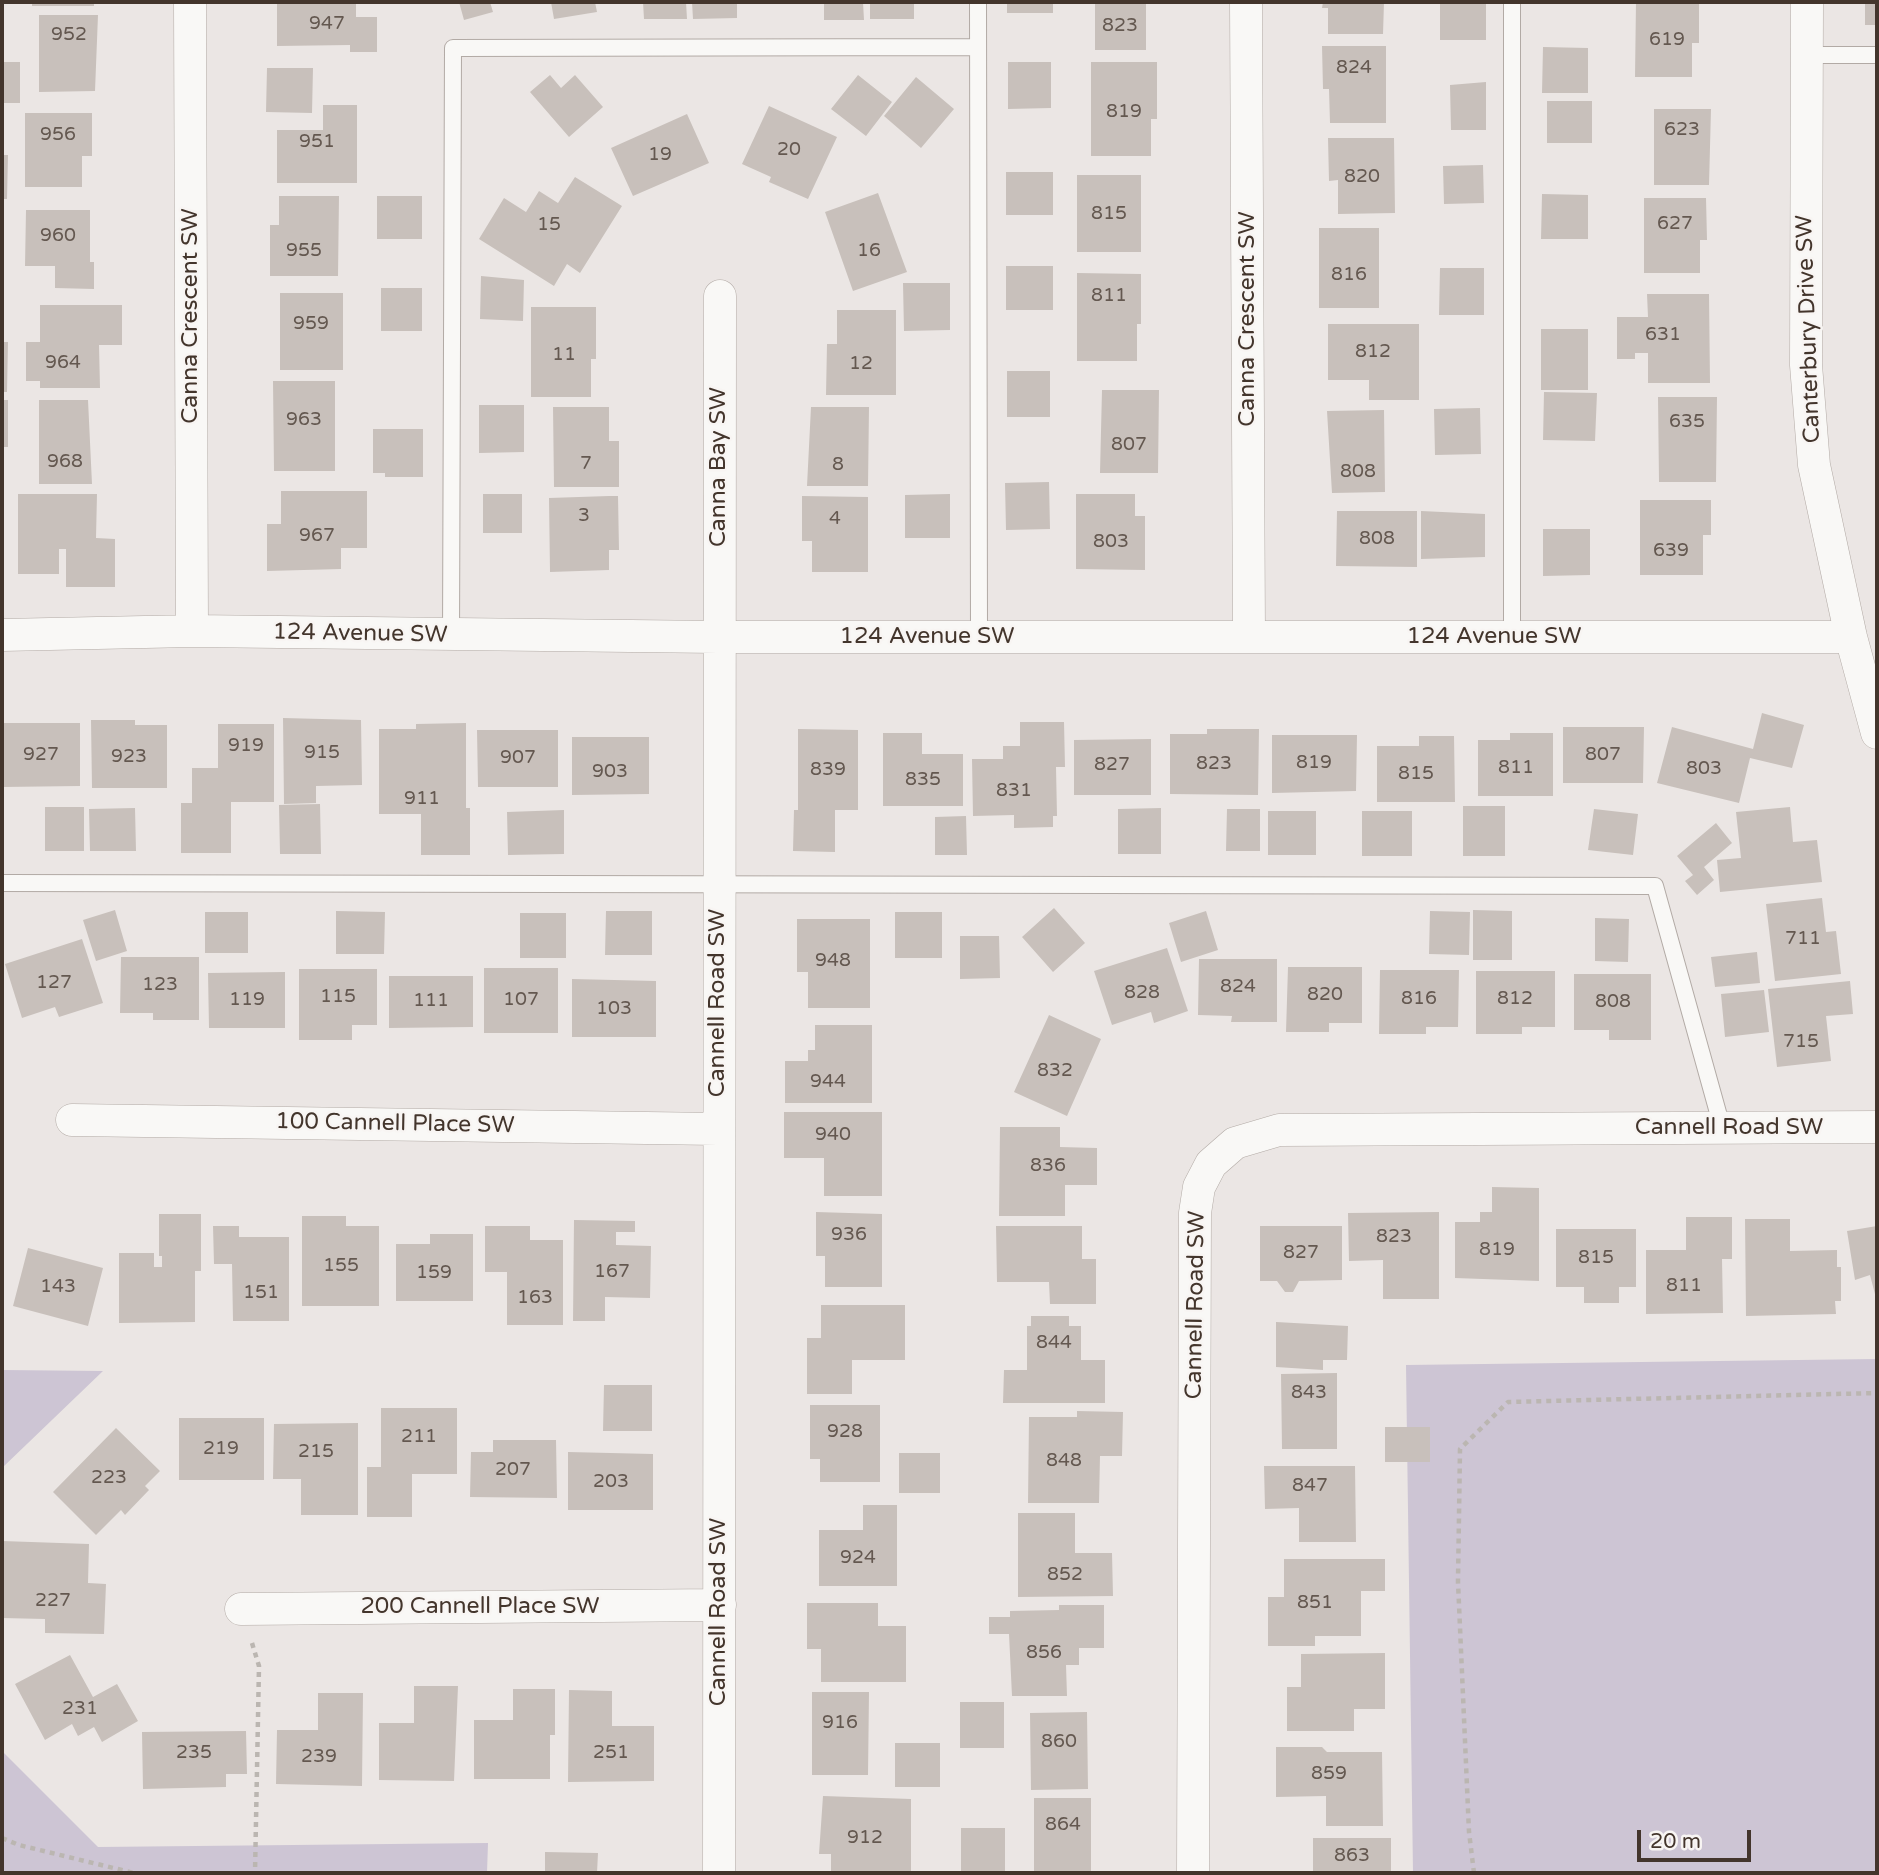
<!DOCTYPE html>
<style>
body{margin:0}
#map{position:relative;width:1879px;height:1875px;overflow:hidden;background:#ebe6e4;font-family:"Varela Round",sans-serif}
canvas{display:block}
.frame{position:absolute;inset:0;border:4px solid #43352c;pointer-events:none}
.scale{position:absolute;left:1637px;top:1830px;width:114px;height:32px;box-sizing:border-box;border:4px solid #43352c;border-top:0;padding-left:9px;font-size:21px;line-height:24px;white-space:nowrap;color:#43352c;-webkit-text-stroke:5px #f8f5f3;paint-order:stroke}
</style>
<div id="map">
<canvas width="1879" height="1875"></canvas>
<div class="frame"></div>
<div class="scale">20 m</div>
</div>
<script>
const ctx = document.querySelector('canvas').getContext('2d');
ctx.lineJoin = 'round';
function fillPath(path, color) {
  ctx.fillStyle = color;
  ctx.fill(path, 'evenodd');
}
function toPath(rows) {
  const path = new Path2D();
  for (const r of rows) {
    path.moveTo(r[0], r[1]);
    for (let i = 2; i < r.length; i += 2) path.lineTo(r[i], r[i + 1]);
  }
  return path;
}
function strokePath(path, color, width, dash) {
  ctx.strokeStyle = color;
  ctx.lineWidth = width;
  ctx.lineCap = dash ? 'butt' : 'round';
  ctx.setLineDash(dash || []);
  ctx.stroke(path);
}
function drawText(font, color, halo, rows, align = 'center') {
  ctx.font = font + ' "Varela Round",sans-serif';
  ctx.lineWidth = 5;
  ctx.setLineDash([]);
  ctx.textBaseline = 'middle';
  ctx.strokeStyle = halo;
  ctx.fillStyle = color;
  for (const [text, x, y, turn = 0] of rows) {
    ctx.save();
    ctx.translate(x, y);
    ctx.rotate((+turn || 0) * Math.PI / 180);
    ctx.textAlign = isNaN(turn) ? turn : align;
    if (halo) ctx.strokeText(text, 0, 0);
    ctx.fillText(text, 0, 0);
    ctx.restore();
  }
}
const green = toPath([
 [1877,1359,1877,1873,1413,1873,1406,1365],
 [2,1370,103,1371,2,1468],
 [2,1751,98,1847,488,1843,487,1873,2,1873]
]);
const building = toPath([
 [32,2,94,2,94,6,32,6],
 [277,2,356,2,356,17,377,17,377,52,350,52,350,45,277,46],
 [459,2,490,2,493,12,464,20],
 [551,2,595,2,597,12,554,19],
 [643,2,686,2,687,19,644,19],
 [692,2,737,2,737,18,693,19],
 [824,2,863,2,864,20,824,20],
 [870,2,914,2,914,19,870,19],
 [1007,2,1053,2,1053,13,1007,13],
 [1095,2,1146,2,1146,50,1095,50],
 [1323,2,1384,2,1383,34,1328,34,1328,8,1322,8],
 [1440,2,1486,2,1486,40,1440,40],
 [1636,2,1699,2,1699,43,1692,43,1692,77,1635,77],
 [1865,2,1877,2,1877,25,1865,25],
 [39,15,98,15,95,91,39,92],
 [1322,46,1386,46,1386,123,1330,123,1329,89,1323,89],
 [1543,47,1588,48,1588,93,1542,93],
 [2,62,20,62,20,103,2,103],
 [1008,62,1051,62,1051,108,1008,109],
 [1091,62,1157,62,1157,119,1151,119,1151,156,1091,156],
 [267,68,313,68,312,113,266,112],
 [550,75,561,88,575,75,603,107,569,137,530,92],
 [858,75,892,102,866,136,831,109],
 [916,77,954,109,921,148,884,116],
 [1486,82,1486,130,1451,130,1450,85],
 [1547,101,1592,101,1592,143,1547,143],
 [323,105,357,105,357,183,277,183,277,130,323,130],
 [769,106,837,137,808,199,769,182,771,177,742,164],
 [1654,109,1711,109,1709,185,1654,185],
 [25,113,92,113,92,156,82,156,82,187,25,187],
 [687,114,709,163,633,196,611,148],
 [1328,138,1394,138,1395,213,1338,214,1338,180,1329,181],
 [2,155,8,155,7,199,2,199],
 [1483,165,1484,203,1444,204,1443,166],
 [1006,172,1053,172,1053,215,1006,215],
 [1077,175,1141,175,1141,252,1077,252],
 [575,177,622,206,580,273,567,264,554,286,479,239,504,198,526,212,539,191,558,203],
 [878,193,907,272,853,291,825,212],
 [1542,194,1588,195,1588,239,1541,239],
 [279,196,339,196,338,276,270,276,270,225,279,225],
 [377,196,422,196,422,239,377,239],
 [1644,198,1706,198,1707,240,1700,240,1700,273,1644,273],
 [26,210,90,210,90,262,94,262,94,289,55,288,55,266,25,266],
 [1319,228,1379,228,1379,308,1319,308],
 [1006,266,1053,266,1053,310,1006,310],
 [1440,268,1484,268,1484,315,1439,315],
 [1077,273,1141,274,1141,324,1137,324,1137,361,1077,361],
 [481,276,524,280,523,321,480,319],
 [903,283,950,283,950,330,904,331],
 [381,288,422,288,422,331,381,331],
 [280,293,343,293,343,370,280,370],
 [1647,294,1709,294,1710,383,1648,383,1648,353,1635,353,1635,359,1617,359,1617,317,1648,317],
 [40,305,122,305,122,345,99,345,100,388,40,388,40,381,26,381,26,342,40,342],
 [531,307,596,307,596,359,591,359,591,397,531,397],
 [837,310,896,310,896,395,826,395,827,344,837,344],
 [1328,324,1419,324,1419,400,1369,400,1369,380,1328,380],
 [1541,329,1588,329,1588,390,1541,390],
 [2,342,8,342,7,392,2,392],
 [1007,371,1050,371,1050,417,1007,417],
 [273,381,335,381,335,471,274,471],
 [1102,390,1159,390,1158,473,1100,473],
 [1544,392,1597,393,1595,441,1543,440],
 [1658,397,1717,397,1716,482,1659,482],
 [2,400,8,400,8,447,2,447],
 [39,400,88,400,92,484,39,484],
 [479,405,524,405,524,452,479,453],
 [553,407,609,407,609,441,619,441,619,487,554,487],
 [811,407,869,407,868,486,807,486],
 [1480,408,1481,454,1435,455,1434,409],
 [1384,410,1385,492,1332,493,1327,411],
 [373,429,423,429,423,477,385,477,385,473,373,473],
 [1049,482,1050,529,1006,530,1005,483],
 [281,491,367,491,367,548,341,548,341,569,267,571,267,524,281,524],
 [18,494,97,494,96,538,115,539,115,587,66,587,66,549,59,549,59,574,18,574],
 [483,494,522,494,522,533,483,533],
 [950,494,950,538,905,538,905,495],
 [1076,494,1135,494,1135,516,1145,516,1145,570,1076,569],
 [609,496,618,496,619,550,609,550,609,570,550,572,549,498],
 [802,496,868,497,868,572,812,572,812,541,802,541],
 [1640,500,1711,500,1711,535,1703,535,1703,575,1640,575],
 [1337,511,1417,511,1417,567,1336,566],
 [1421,511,1485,514,1485,557,1421,559],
 [1543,529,1590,529,1590,575,1543,576],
 [1762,713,1804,725,1792,768,1750,758,1739,803,1657,783,1672,727,1753,749],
 [283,718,361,720,362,785,316,786,316,803,284,804],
 [91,720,135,720,135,725,167,725,167,788,92,788],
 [1020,722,1064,722,1065,767,1056,767,1057,816,1053,816,1053,827,1014,828,1014,815,973,816,972,759,1003,759,1003,746,1020,746],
 [2,723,80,723,80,786,2,787],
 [466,723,466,808,470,808,470,855,421,855,421,814,379,814,379,729,416,729,416,724],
 [218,724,274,724,274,802,231,802,231,853,181,853,181,803,192,803,192,768,218,768],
 [1563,727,1644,727,1643,783,1563,783],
 [798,729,858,730,858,810,835,810,835,852,793,851,794,810,798,810],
 [1207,729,1259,729,1258,795,1170,794,1170,734,1207,734],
 [477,730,558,730,558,787,478,787],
 [883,733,922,733,922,754,963,754,963,806,883,806],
 [1510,733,1553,733,1553,796,1478,796,1478,740,1510,740],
 [1272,735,1357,735,1356,791,1272,793],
 [1419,736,1454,736,1455,802,1377,802,1377,746,1419,746],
 [572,737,649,737,649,794,572,795],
 [1151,739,1151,795,1074,795,1074,740],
 [320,804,321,854,280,854,279,805],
 [1463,806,1505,806,1505,856,1463,856],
 [45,807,84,807,84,851,45,851],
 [1790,807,1793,842,1817,840,1822,882,1720,892,1717,860,1741,858,1736,812],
 [135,808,136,851,90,851,89,809],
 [1161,808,1161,854,1118,854,1118,809],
 [1227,809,1260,809,1260,851,1226,851],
 [1594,809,1638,814,1633,855,1588,850],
 [564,810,564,854,508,855,507,812],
 [1268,811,1316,811,1316,855,1268,855],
 [1362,811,1412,811,1412,856,1362,856],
 [966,816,967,855,935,855,935,817],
 [1716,823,1732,843,1704,867,1714,880,1697,895,1685,881,1693,875,1677,856],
 [1822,898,1826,932,1836,931,1841,974,1775,981,1766,904],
 [1054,908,1085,943,1053,972,1022,937],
 [115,910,127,951,96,961,83,920],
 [1473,910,1512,911,1512,960,1473,960],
 [336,911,385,912,384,954,336,954],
 [606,911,652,911,652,955,605,955],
 [1206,911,1218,950,1181,962,1169,923],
 [1430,911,1470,912,1469,955,1429,954],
 [205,912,248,912,248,953,205,953],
 [895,912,942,912,942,958,895,958],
 [520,913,566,913,566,958,520,958],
 [1595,918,1629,919,1628,962,1595,961],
 [797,919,870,919,870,1008,808,1008,808,972,797,972],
 [960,936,999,936,1000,978,960,979],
 [82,939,103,1003,59,1017,55,1007,22,1018,5,964],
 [1167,948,1188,1011,1154,1023,1151,1012,1112,1025,1094,971],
 [1757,952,1760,983,1715,987,1711,957],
 [121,957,199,957,199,1020,153,1020,153,1013,120,1013],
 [1199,959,1277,959,1277,1022,1231,1022,1232,1016,1198,1015],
 [1288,967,1362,967,1362,1023,1329,1023,1329,1032,1286,1032],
 [484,968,558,968,558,1033,484,1033],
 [299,969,377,969,377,1025,352,1025,352,1040,299,1040],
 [1380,970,1459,970,1458,1027,1426,1027,1426,1034,1379,1034],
 [1476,971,1555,971,1555,1027,1522,1027,1522,1034,1476,1034],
 [285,972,285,1028,209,1028,208,973],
 [1574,974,1651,974,1651,1040,1609,1040,1609,1030,1574,1030],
 [389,976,473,976,473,1027,389,1028],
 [572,979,656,981,656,1037,572,1037],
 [1850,981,1853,1014,1826,1016,1831,1061,1777,1067,1768,989],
 [1764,990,1769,1032,1725,1037,1721,994],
 [1049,1015,1101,1039,1067,1116,1014,1092],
 [815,1025,872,1025,872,1103,785,1103,785,1061,808,1061,808,1050,815,1050],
 [784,1112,882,1112,882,1196,824,1196,824,1158,784,1158],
 [1000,1127,1060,1127,1060,1147,1097,1148,1097,1185,1065,1185,1065,1216,999,1216],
 [1492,1187,1539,1188,1539,1281,1455,1278,1455,1222,1480,1222,1480,1212,1492,1212],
 [816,1212,882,1214,882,1287,825,1287,825,1256,816,1256],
 [1439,1212,1439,1299,1383,1299,1383,1260,1349,1261,1348,1213],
 [159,1214,201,1214,201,1271,195,1271,195,1322,119,1323,119,1253,154,1253,154,1267,162,1267,162,1256,159,1256],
 [302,1216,346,1216,346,1226,379,1226,379,1306,302,1306],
 [1686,1217,1732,1217,1732,1259,1722,1259,1723,1313,1646,1314,1646,1250,1686,1250],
 [1745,1219,1790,1219,1790,1251,1837,1250,1837,1267,1841,1267,1841,1301,1835,1301,1836,1314,1746,1316],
 [574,1220,635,1221,635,1232,616,1232,616,1245,651,1246,650,1298,605,1297,605,1321,573,1321],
 [213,1226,239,1226,239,1237,289,1237,289,1321,233,1321,232,1264,214,1264],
 [485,1226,530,1226,530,1240,563,1240,563,1325,507,1325,507,1272,485,1272],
 [996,1226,1082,1226,1082,1259,1096,1259,1096,1304,1050,1304,1049,1282,997,1282],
 [1260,1226,1342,1226,1342,1280,1299,1281,1293,1292,1285,1292,1277,1281,1260,1281],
 [1877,1226,1877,1298,1876,1298,1870,1275,1855,1280,1847,1231],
 [1556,1229,1636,1229,1636,1287,1619,1287,1619,1303,1584,1303,1584,1287,1556,1287],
 [430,1234,473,1234,473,1301,396,1301,396,1244,430,1244],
 [28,1248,103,1268,88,1326,13,1306],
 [821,1305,905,1305,905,1360,852,1360,852,1394,807,1394,807,1338,821,1338],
 [1031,1316,1069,1316,1069,1326,1081,1326,1081,1360,1105,1360,1105,1403,1003,1403,1004,1370,1027,1370,1027,1326,1031,1326],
 [1276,1322,1348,1326,1347,1360,1323,1360,1323,1370,1276,1367],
 [1337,1373,1337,1449,1282,1449,1281,1374],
 [604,1385,652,1385,652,1431,603,1431],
 [810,1405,880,1405,880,1482,820,1482,820,1459,810,1459],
 [381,1408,457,1408,457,1474,412,1474,412,1517,367,1517,367,1467,381,1467],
 [1077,1411,1123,1412,1122,1456,1100,1456,1099,1503,1028,1503,1029,1417,1077,1417],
 [179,1418,264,1418,264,1480,179,1480],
 [358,1423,358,1515,301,1515,301,1479,273,1479,274,1424],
 [1385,1427,1430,1427,1430,1462,1385,1462],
 [116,1428,160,1471,145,1486,149,1490,125,1515,121,1510,96,1535,53,1492],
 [493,1440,556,1440,557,1498,470,1497,471,1452,493,1452],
 [568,1452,653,1454,653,1510,568,1510],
 [899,1453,940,1453,940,1493,899,1493],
 [1264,1466,1355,1466,1356,1542,1299,1542,1299,1508,1265,1509],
 [863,1505,897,1505,897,1586,819,1586,819,1530,863,1530],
 [1018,1513,1075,1513,1075,1553,1112,1553,1113,1596,1018,1597],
 [2,1541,89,1544,88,1583,106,1584,104,1634,45,1633,45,1619,2,1618],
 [1284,1559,1385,1559,1385,1591,1361,1591,1361,1636,1315,1636,1315,1646,1268,1646,1268,1597,1284,1597],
 [807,1603,878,1603,878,1626,906,1626,906,1682,821,1682,821,1649,807,1649],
 [1059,1605,1104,1605,1104,1648,1079,1648,1079,1665,1066,1665,1067,1696,1012,1696,1009,1634,989,1634,989,1617,1010,1617,1010,1611,1059,1610],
 [1385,1653,1385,1709,1354,1709,1354,1731,1287,1731,1287,1687,1301,1687,1301,1654],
 [70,1655,93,1697,117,1684,138,1721,102,1742,94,1727,78,1736,72,1724,45,1740,15,1684],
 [414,1686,458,1686,454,1781,379,1780,379,1723,414,1723],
 [513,1689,555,1689,555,1735,550,1735,550,1779,474,1779,474,1720,513,1720],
 [569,1690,612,1691,612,1726,654,1726,654,1781,568,1782],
 [812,1692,869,1692,868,1775,812,1775],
 [318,1693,363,1693,362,1786,276,1784,277,1730,318,1730],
 [960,1702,1004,1702,1004,1748,960,1748],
 [1087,1712,1088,1789,1031,1790,1030,1713],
 [246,1731,247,1774,226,1774,226,1787,143,1789,142,1732],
 [895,1743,940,1743,940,1787,895,1787],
 [1276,1747,1322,1747,1327,1752,1382,1752,1383,1826,1326,1826,1326,1796,1276,1797],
 [823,1796,911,1799,911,1873,831,1873,831,1854,819,1854],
 [1034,1798,1091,1798,1091,1873,1034,1873],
 [961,1828,1005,1828,1005,1871,961,1871],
 [1313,1838,1391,1838,1391,1873,1313,1873],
 [545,1852,598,1853,597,1873,545,1873]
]);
const path = toPath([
 [252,1643,259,1666,255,1873],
 [2,1838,19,1845,134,1873],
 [1474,1873,1469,1832,1458,1582,1460,1449,1508,1402,1877,1393]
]);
const service = toPath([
 [978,2,979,637],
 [1512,2,1512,637],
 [1806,55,1877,55],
 [451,636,453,48,978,47],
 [2,883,1655,886,1722,1127]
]);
const minor = toPath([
 [190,2,192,631],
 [1246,2,1249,636],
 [1807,2,1806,365,1814,465,1851,637,1877,733],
 [2,635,192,631,718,637,1851,637],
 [72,1120,718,1129],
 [241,1609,720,1605],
 [719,1873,720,296],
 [1193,1873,1195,1213,1199,1187,1211,1164,1235,1143,1279,1130,1877,1127]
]);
const numberNames = [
 ["947",327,24],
 ["823",1120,26],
 ["952",69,35],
 ["619",1667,40],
 ["824",1354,68],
 ["819",1124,112],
 ["623",1682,130],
 ["956",58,135],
 ["951",317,142],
 ["20",789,150],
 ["19",660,155],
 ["820",1362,177],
 ["815",1109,214],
 ["627",1675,224],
 ["15",549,225],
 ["960",58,236],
 ["955",304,251],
 ["16",869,251],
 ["816",1349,275],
 ["811",1109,296],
 ["959",311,324],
 ["631",1663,335],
 ["812",1373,352],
 ["11",564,355],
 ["964",63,363],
 ["12",861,364],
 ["963",304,420],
 ["635",1687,422],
 ["807",1129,445],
 ["968",65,462],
 ["7",586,464],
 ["8",838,465],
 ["808",1358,472],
 ["3",584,516],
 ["4",835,519],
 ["967",317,536],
 ["808",1377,539],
 ["803",1111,542],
 ["639",1671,551],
 ["919",246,746],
 ["915",322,753],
 ["927",41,755],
 ["807",1603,755],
 ["923",129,757],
 ["907",518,758],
 ["819",1314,763],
 ["823",1214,764],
 ["827",1112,765],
 ["811",1516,768],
 ["803",1704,769],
 ["839",828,770],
 ["903",610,772],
 ["815",1416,774],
 ["835",923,780],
 ["831",1014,791],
 ["911",422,799],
 ["711",1803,939],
 ["948",833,961],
 ["127",54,983],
 ["123",160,985],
 ["824",1238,987],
 ["828",1142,993],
 ["820",1325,995],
 ["115",338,997],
 ["816",1419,999],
 ["812",1515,999],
 ["119",247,1000],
 ["107",521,1000],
 ["111",431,1001],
 ["808",1613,1002],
 ["103",614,1009],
 ["715",1801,1042],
 ["832",1055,1071],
 ["944",828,1082],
 ["940",833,1135],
 ["836",1048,1166],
 ["936",849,1235],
 ["823",1394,1237],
 ["819",1497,1250],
 ["827",1301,1253],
 ["815",1596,1258],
 ["155",341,1266],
 ["167",612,1272],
 ["159",434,1273],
 ["811",1684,1286],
 ["143",58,1287],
 ["151",261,1293],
 ["163",535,1298],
 ["844",1054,1343],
 ["843",1309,1393],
 ["928",845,1432],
 ["211",419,1437],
 ["219",221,1449],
 ["215",316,1452],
 ["848",1064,1461],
 ["207",513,1470],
 ["223",109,1478],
 ["203",611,1482],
 ["847",1310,1486],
 ["924",858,1558],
 ["852",1065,1575],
 ["227",53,1601],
 ["851",1315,1603],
 ["856",1044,1653],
 ["231",80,1709],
 ["916",840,1723],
 ["860",1059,1742],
 ["235",194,1753],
 ["251",611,1753],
 ["239",319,1757],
 ["859",1329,1774],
 ["864",1063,1825],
 ["912",865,1838],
 ["863",1352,1856]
];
const streetNames = [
 ["Canna Crescent SW",191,316,-90],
 ["Canna Crescent SW",1248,319,-90],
 ["Canterbury Drive SW",1809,329,-92],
 ["Canna Bay SW",719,467,-90],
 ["124 Avenue SW",360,634,1],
 ["124 Avenue SW",927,637],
 ["124 Avenue SW",1494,637],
 ["Cannell Road SW",718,1003,-90],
 ["100 Cannell Place SW",395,1124,1],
 ["Cannell Road SW",1729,1128],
 ["Cannell Road SW",1196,1305,-89],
 ["200 Cannell Place SW",480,1607],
 ["Cannell Road SW",719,1612,-90]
];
fillPath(green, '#cdc5d4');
fillPath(building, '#c8c0bb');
strokePath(service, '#b2aaa5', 18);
strokePath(minor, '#b2aaa5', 33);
strokePath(path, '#bbb6b1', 4.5, [5, 5]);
strokePath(service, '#f9f8f6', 16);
strokePath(minor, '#f9f8f6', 32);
drawText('19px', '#645850', null, numberNames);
drawText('23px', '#43352c', '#f8f5f3', streetNames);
</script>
